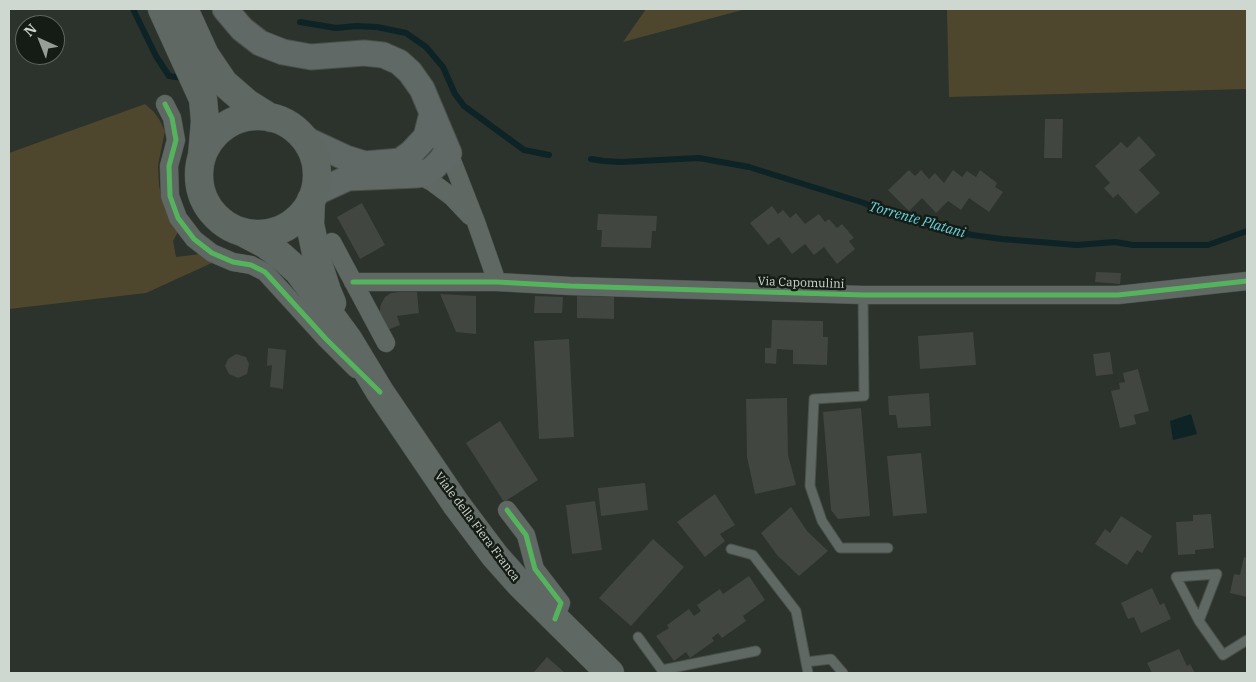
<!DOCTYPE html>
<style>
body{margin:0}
#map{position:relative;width:1256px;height:682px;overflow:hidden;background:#2c322c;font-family:"IBM Plex Serif",serif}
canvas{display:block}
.frame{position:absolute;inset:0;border:10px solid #cfd8d0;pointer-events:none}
.north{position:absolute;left:15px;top:15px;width:50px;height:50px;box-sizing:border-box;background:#151c16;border:1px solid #5f6760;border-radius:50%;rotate:316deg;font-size:14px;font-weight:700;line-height:20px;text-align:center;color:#cfd8d0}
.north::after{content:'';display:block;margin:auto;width:18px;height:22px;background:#969e97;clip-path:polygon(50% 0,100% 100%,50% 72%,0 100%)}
</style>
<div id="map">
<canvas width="1256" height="682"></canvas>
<div class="frame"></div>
<div class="north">N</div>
</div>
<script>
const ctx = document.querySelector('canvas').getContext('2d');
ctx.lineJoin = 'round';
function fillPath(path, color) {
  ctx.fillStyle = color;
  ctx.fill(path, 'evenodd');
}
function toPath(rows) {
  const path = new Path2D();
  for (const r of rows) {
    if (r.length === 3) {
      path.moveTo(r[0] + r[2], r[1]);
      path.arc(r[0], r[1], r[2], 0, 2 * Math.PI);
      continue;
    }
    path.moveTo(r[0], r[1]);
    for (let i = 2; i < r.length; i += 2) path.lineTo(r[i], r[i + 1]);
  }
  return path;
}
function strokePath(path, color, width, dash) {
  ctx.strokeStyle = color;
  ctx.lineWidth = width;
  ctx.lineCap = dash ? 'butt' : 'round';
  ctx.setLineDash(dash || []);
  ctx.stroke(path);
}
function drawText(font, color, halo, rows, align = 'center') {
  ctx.font = font + ' "IBM Plex Serif",serif';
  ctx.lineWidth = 5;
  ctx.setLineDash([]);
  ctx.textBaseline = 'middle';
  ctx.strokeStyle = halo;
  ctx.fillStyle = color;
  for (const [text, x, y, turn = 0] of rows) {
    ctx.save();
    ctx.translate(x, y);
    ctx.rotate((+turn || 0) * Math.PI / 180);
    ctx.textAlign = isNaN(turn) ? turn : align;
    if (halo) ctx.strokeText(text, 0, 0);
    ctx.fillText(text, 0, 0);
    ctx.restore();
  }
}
const green = toPath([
 [646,9,746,9,623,42],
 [947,9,1247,9,1247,89,949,97],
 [145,104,154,112,159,119,165,131,158,165,159,186,165,209,174,227,178,232,173,241,176,257,201,254,214,262,146,293,9,309,9,153]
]);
const water = toPath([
 [1191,414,1197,434,1173,440,1170,421]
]);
const stream = toPath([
 [133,9,156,56,169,76,183,78],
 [300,22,336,28,356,26,377,27,406,33,426,47,443,67,455,94,464,106,524,150,549,155],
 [591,159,604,161,621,162,699,158,749,167,864,203,891,215,972,235,1002,239,1077,245,1115,242,1133,245,1208,245,1247,231]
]);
const building = toPath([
 [1045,119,1063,119,1062,158,1044,158],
 [1139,136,1156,155,1139,170,1160,193,1136,214,1118,194,1113,198,1104,188,1110,183,1095,166,1121,142,1127,148],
 [909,170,915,176,921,170,929,179,935,173,944,183,953,170,962,177,967,171,976,177,980,170,997,183,995,187,1003,192,989,212,969,198,961,210,948,201,936,213,922,198,909,211,888,190],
 [362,203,385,245,360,259,337,217],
 [772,206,778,214,783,210,790,218,796,213,805,224,819,214,825,222,829,219,837,228,842,224,854,238,849,241,855,249,837,264,824,247,814,255,805,244,792,254,779,237,768,245,750,223],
 [598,214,657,216,656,231,652,231,651,248,601,247,602,230,597,230],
 [1096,272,1121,273,1120,284,1095,282],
 [399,292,417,292,419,313,397,316,400,325,387,330,379,314,381,304,385,297,391,293],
 [440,294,476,296,476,334,456,332],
 [535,296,563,297,562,313,534,313],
 [577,296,614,297,614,319,577,318],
 [772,320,823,321,823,337,828,337,827,365,793,364,793,350,777,349,776,364,765,363,765,348,771,348],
 [973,332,976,365,920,369,918,336],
 [569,339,574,437,539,439,534,341],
 [268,348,286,350,283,389,270,387,272,365,267,366],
 [1110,352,1113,374,1096,376,1093,354],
 [236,354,246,357,249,364,247,374,238,378,229,374,225,366,228,359],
 [1138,369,1149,411,1134,415,1136,424,1120,428,1111,391,1120,389,1119,383,1125,382,1123,373],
 [929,393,931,426,898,428,896,415,889,415,888,396],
 [787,398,788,455,796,485,755,494,747,457,746,399],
 [861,408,870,516,838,519,831,510,823,412],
 [500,421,538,480,504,502,466,443],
 [921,453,927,513,893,516,887,456],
 [645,483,648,510,601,516,598,488],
 [715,494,735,525,720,534,725,541,705,557,677,522,701,504],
 [595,501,602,550,572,554,566,505],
 [791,507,807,531,828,551,799,576,777,555,761,533],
 [1211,514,1214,548,1195,550,1195,554,1178,555,1176,522,1193,521,1193,515],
 [1121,516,1152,536,1142,553,1137,550,1127,565,1095,544,1105,529,1110,533],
 [653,539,684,567,631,626,599,598],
 [1244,557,1247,558,1247,597,1230,593,1234,574,1240,575],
 [749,576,765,600,743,616,746,621,722,638,718,633,712,638,714,641,690,658,686,652,674,661,656,636,669,628,667,625,689,609,694,616,701,611,697,605,720,589,723,594],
 [1152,588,1160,605,1164,603,1171,619,1141,633,1134,617,1128,619,1121,603],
 [1179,649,1187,666,1190,664,1195,673,1152,673,1147,663],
 [547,657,565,673,533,673]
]);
const lane = toPath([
 [863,295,864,396,814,399,810,486,822,521,840,548,888,548],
 [731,549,753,555,796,611,808,673],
 [1199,621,1217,574,1176,577,1199,621,1223,655,1247,640],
 [638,637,662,670,756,651],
 [806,662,831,659,843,673]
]);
const street = toPath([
 [165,104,172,118,176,140,169,166,170,196,178,218,194,239,212,253,233,262,251,265,265,272,326,339,356,369],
 [440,155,449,153,476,222,497,282],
 [418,175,432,182,452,197,470,216],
 [332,242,386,343],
 [353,282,497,282,570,286,863,295,1118,295,1247,281],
 [507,510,526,535,535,569,561,603,555,619]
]);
const secondary = toPath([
 [225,9,242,29,260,43,283,52,311,57,364,53,383,55,399,62,410,72,422,89,449,153,431,170,418,175,348,178,313,194],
 [303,138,346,158,365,164,400,161,411,153,426,137,432,113]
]);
const primary = toPath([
 [162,9,203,99,205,121,202,156],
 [184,9,205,55,224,83,247,103,271,118],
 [258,175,59],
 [311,200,310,224,318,263,327,291,332,303],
 [244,233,265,244,280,255,298,271,348,339,380,392,456,504,495,556,520,584,610,673]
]);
const cycleway = toPath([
 [165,104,172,118,176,140,169,166,170,196,178,218,194,239,212,253,233,262,251,265,265,272,326,339,380,392],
 [353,282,497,282,570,286,863,295,1118,295,1247,281],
 [507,510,526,535,535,569,561,603,555,619]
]);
const streetNames = [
 ["Via Capomulini",801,283,2],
 ["Viale della Fiera Franca",477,527,53]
];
const waterNames = [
 ["Torrente Platani",917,220,16]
];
fillPath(green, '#4f472d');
fillPath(water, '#0d2325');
strokePath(stream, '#0d2325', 6);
fillPath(building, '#414640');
strokePath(lane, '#4a4f4a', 11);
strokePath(street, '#4a4f4a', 19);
strokePath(secondary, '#4a4f4a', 27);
strokePath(primary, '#4a4f4a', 29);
strokePath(lane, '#5f6863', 9);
strokePath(street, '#5f6863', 18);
strokePath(secondary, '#606965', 25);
strokePath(primary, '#5f6863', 28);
strokePath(cycleway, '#56b35d', 5);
drawText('12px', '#cfd8d0', '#151c16', streetNames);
drawText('italic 14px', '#69d7e3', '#151c16', waterNames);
</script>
